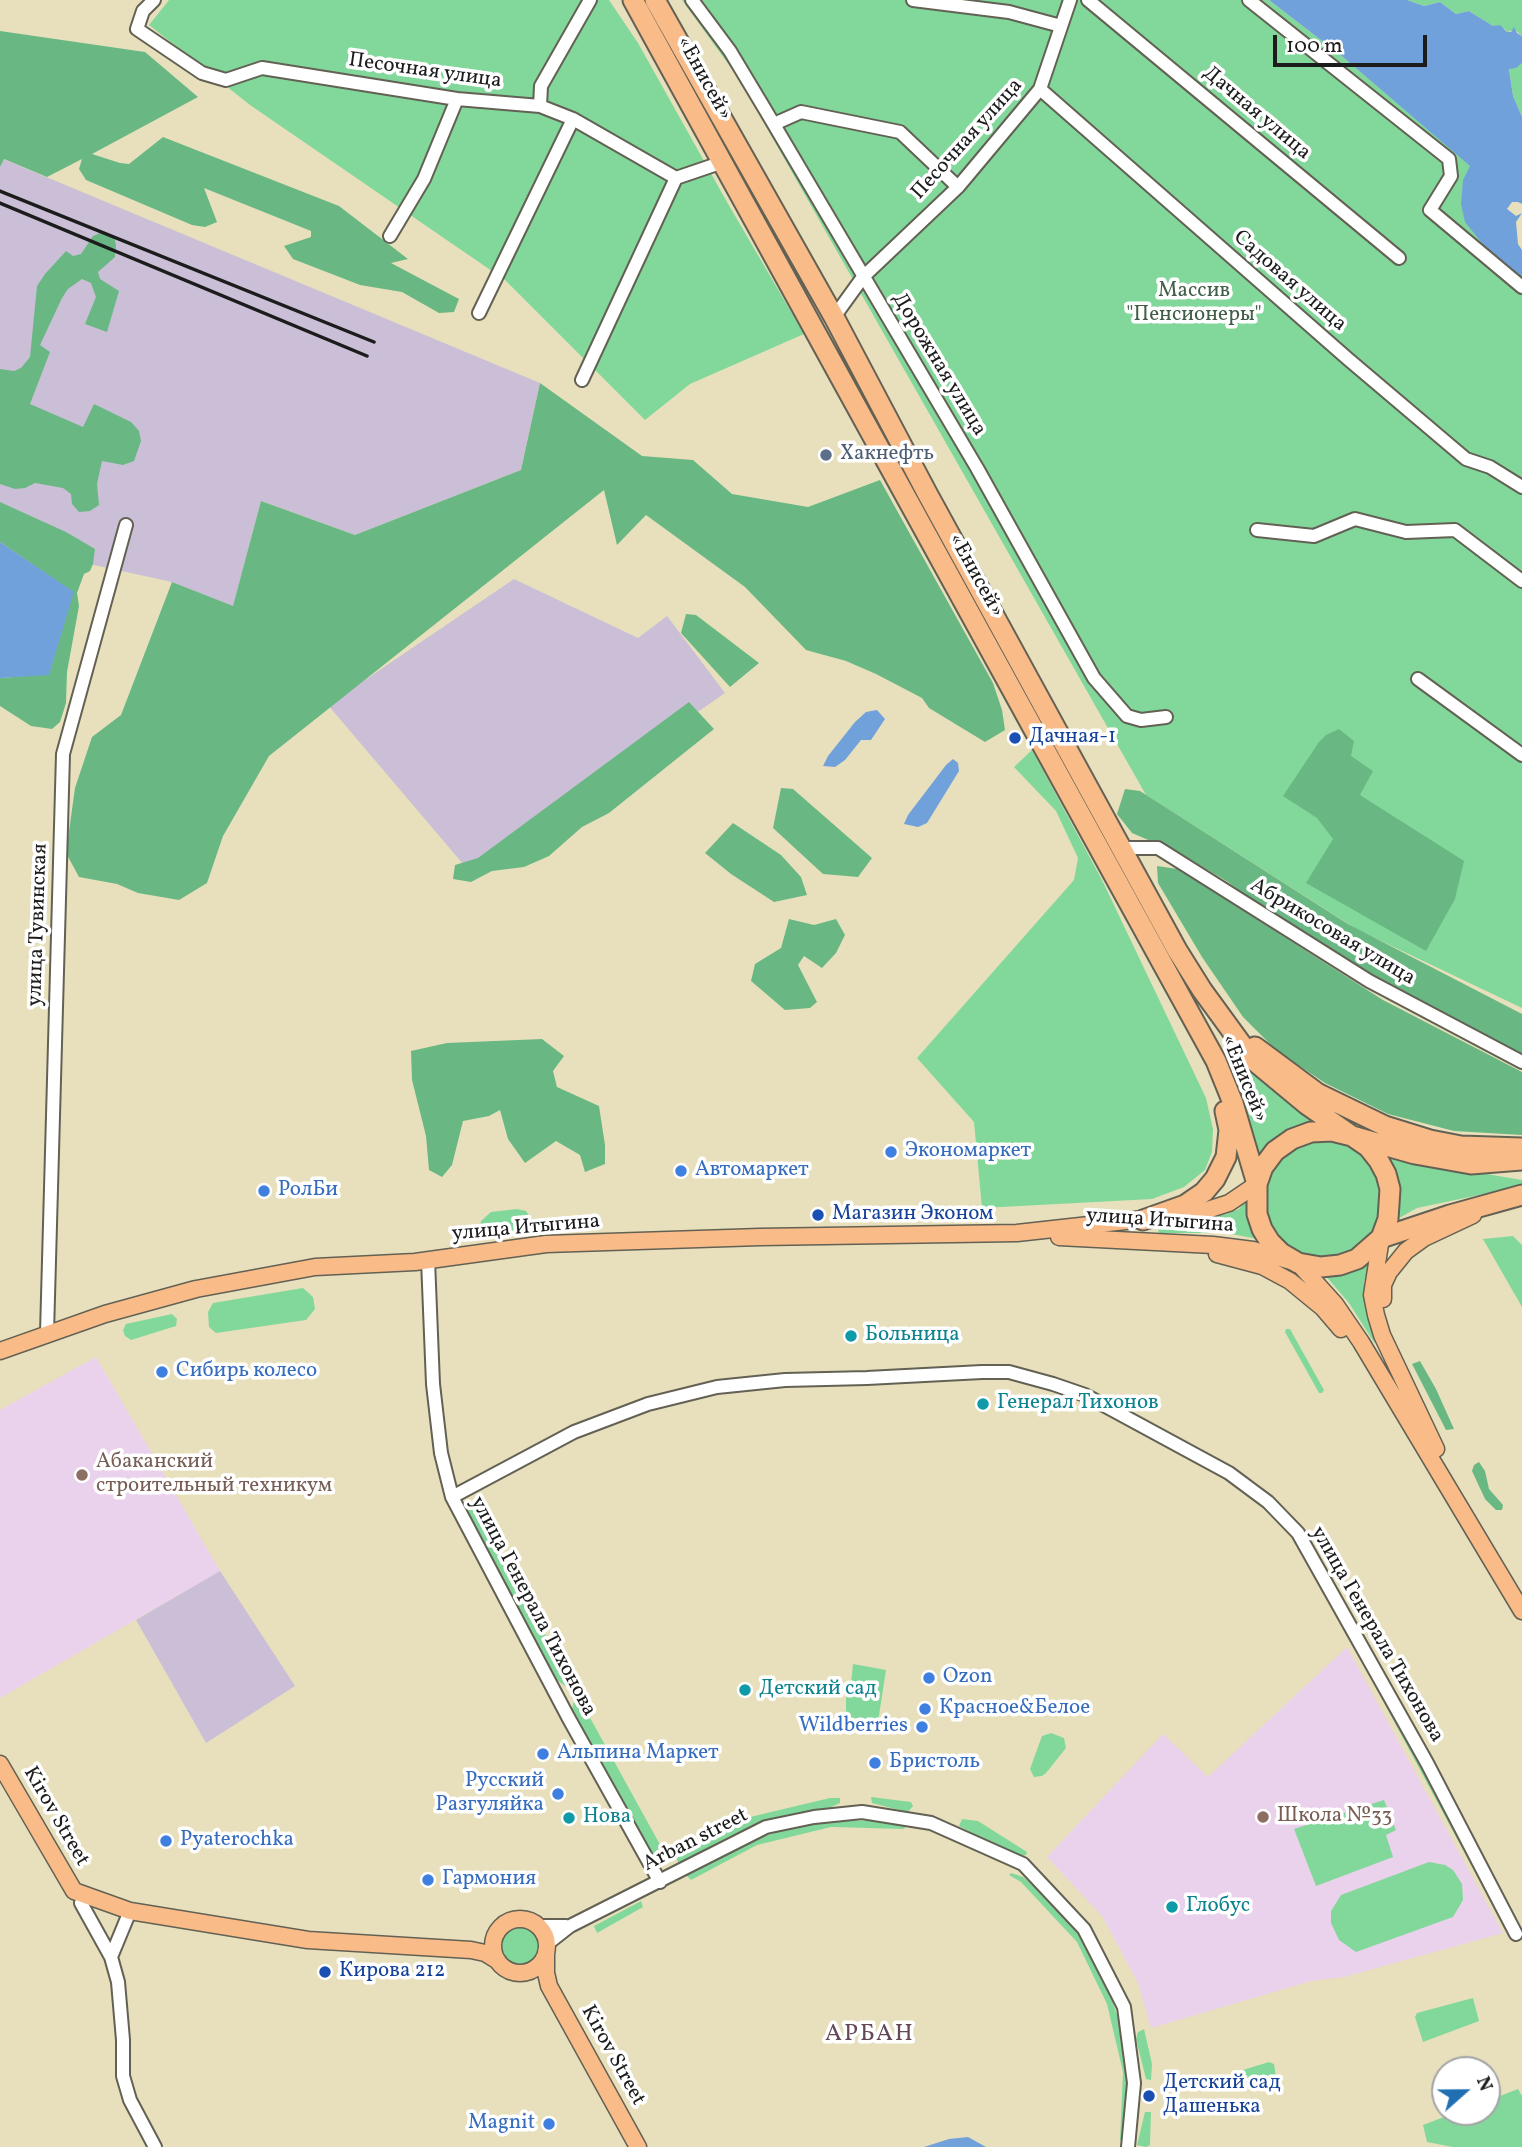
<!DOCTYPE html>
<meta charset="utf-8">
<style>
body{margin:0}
#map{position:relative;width:1522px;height:2147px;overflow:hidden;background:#e8e0bc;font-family:Vollkorn,serif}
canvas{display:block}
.north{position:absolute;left:1431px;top:2056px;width:70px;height:70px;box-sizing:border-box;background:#fff;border:2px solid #a4a4a4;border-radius:50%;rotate:69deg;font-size:19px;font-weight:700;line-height:28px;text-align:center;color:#1c1c1c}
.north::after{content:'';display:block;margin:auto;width:24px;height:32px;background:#1f6fb2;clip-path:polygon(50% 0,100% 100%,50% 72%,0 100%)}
.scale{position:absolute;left:1273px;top:35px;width:154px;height:32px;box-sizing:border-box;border:4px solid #1c1c1c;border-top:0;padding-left:9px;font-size:21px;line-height:24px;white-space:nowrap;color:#1c1c1c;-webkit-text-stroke:5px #fff;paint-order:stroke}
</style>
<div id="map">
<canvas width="1522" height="2147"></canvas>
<div class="north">N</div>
<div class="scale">100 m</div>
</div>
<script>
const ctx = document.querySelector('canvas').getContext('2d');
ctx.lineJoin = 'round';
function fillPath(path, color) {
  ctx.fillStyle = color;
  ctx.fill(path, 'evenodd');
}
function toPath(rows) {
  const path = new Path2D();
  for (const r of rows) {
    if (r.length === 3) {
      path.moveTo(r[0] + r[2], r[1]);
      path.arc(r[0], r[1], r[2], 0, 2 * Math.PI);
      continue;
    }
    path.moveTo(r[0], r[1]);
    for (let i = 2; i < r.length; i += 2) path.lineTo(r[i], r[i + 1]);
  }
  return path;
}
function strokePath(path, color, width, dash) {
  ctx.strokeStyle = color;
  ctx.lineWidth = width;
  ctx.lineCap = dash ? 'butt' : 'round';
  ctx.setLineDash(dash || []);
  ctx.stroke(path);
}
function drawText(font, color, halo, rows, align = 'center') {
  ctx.font = font + ' Vollkorn,serif';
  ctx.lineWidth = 7;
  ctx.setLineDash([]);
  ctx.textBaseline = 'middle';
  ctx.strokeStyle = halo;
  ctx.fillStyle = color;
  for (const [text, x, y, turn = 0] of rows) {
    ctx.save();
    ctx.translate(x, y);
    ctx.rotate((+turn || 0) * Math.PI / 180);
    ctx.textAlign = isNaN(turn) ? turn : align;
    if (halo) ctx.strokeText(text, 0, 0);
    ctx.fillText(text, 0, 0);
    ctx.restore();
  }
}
const built = toPath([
 [96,1357,220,1571,0,1698,0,1410],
 [1347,1647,1503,1933,1344,1977,1311,1981,1151,2028,1138,1983,1102,1916,1047,1857,1163,1734,1208,1777]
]);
const industrial = toPath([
 [3,159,540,383,521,470,355,535,261,501,233,607,172,582,7,546,0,541,0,167],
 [514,579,638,638,667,616,725,693,469,871,328,705],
 [220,1571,295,1686,206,1743,136,1620]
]);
const green = toPath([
 [169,0,609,0,638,43,727,202,804,334,690,384,645,420,505,280,250,105,149,25],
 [682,0,1269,0,1343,57,1471,166,1485,247,1522,278,1522,1008,1358,930,1146,795,739,79],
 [1407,0,1522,0,1522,36,1515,30,1507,32,1505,29,1493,26,1469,11,1456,14,1440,2,1424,6],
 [1522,63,1522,117,1513,96,1509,68],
 [1032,750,1102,880,1206,1098,1213,1129,1212,1152,1205,1170,1184,1187,1152,1199,982,1208,974,1122,917,1058,1074,880,1078,858,1056,811,1014,767],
 [1229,1047,1260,1077,1326,1124,1259,1161,1231,1074],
 [1323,1199,59],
 [1380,1149,1422,1163,1522,1180,1522,1186,1417,1208,1394,1221],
 [1249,1198,1262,1240,1227,1233,1159,1233,1158,1230,1227,1214,1239,1209],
 [517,1209,526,1211,535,1223,535,1229,525,1233,479,1233,481,1221,491,1212],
 [1513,1236,1522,1245,1522,1307,1483,1239],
 [1371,1258,1364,1282,1365,1304,1375,1344,1349,1303,1324,1274],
 [303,1288,313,1297,315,1309,306,1320,216,1333,209,1327,208,1312,213,1303],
 [172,1314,177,1319,176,1326,131,1340,125,1336,123,1330,126,1324],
 [1286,1329,1290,1329,1324,1390,1322,1393,1319,1393,1285,1332],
 [471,1500,573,1685,566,1687,556,1679,470,1523,466,1511,468,1503],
 [853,1664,886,1670,878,1722,849,1717,846,1715,846,1698,850,1693],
 [1376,1684,1505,1918,1505,1928,1375,1686],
 [578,1696,663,1850,653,1856,572,1709,574,1701],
 [1051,1733,1064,1738,1066,1748,1046,1773,1042,1776,1034,1777,1030,1769,1042,1736],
 [871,1797,911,1802,913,1806,908,1812,899,1810,872,1803],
 [830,1798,840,1798,840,1803,827,1809,766,1821,728,1837,679,1864,675,1856,750,1817],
 [1384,1800,1396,1830,1386,1835,1393,1857,1316,1886,1294,1829],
 [962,1819,978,1821,1027,1852,1026,1855,1017,1857,959,1826],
 [837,1820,881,1821,907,1824,904,1829,831,1827,757,1845,691,1880,686,1875,748,1842,783,1830],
 [1429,1862,1445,1865,1453,1870,1462,1884,1463,1900,1453,1917,1356,1952,1339,1940,1331,1923,1331,1911,1341,1895],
 [1011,1873,1023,1877,1053,1903,1078,1934,1108,1988,1120,2024,1130,2095,1125,2141,1120,2140,1123,2072,1107,2004,1077,1942,1021,1882,1009,1875],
 [641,1901,643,1907,597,1933,594,1926],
 [520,1946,23],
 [1473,1998,1479,2021,1423,2042,1415,2017,1417,2013],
 [1144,2029,1152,2064,1151,2080,1146,2079,1136,2039,1138,2032],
 [1269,2062,1274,2064,1276,2077,1235,2087,1233,2073],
 [1518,2089,1522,2096,1522,2147,1453,2147,1427,2142,1423,2125,1457,2112,1487,2112,1487,2101],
 [1145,2112,1151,2112,1150,2145,1146,2147,1137,2145]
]);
const forest = toPath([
 [0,31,145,52,198,97,92,154,120,163,129,164,163,137,339,206,408,259,391,263,459,299,454,312,439,313,402,292,360,285,293,259,284,246,311,237,311,231,204,188,217,222,205,227,192,225,86,180,79,169,82,159,47,177,4,159,0,167],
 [100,233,114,237,116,245,115,257,98,272,100,279,119,291,107,332,85,324,96,297,91,283,82,279,68,289,62,298,40,345,50,352,30,404,83,427,94,404,131,422,139,431,141,441,134,461,123,465,102,461,97,484,99,505,90,511,79,512,72,504,71,494,63,488,35,483,25,488,15,489,0,484,0,369,14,371,21,368,30,357,37,286,45,274,66,251,73,256,81,254,93,236],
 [540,383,642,456,693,460,732,494,808,507,880,480,993,683,1002,710,1005,730,985,742,929,708,922,698,876,674,846,661,806,650,745,587,646,515,617,545,604,490,269,756,223,836,207,883,179,900,138,893,117,884,79,877,66,853,75,788,92,737,121,715,172,582,233,606,261,501,355,535,521,470],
 [0,502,66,532,95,549,93,564,90,571,84,574,77,593,79,606,67,672,66,703,60,722,52,729,31,726,0,706,0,678,49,674,73,592,0,542],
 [686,614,696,615,759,663,730,687,681,633],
 [689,702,714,729,609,813,582,827,549,856,524,867,492,871,471,882,453,879,455,865,478,858],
 [1339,729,1354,741,1351,756,1373,771,1360,795,1464,861,1455,899,1426,951,1306,883,1333,839,1317,818,1283,796,1319,742,1326,735],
 [781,788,793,789,872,858,858,877,823,874,773,828],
 [1125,789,1140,791,1348,924,1522,1014,1522,1054,1375,978,1251,900,1228,882,1181,854,1132,833,1117,814],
 [733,823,781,855,801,877,807,895,774,902,731,874,705,853],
 [1157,866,1178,869,1383,1000,1522,1072,1522,1135,1454,1131,1388,1114,1325,1083,1276,1050,1243,1017,1202,957,1158,883],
 [789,919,814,925,836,919,845,935,836,953,822,968,804,956,798,965,817,1002,810,1008,785,1010,751,981,755,964,781,948],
 [542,1039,564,1056,553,1071,557,1087,599,1106,605,1145,605,1164,585,1172,580,1155,556,1141,525,1163,508,1139,500,1110,489,1116,463,1121,452,1165,442,1177,429,1170,426,1136,412,1080,411,1051,447,1043],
 [1420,1361,1436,1389,1454,1429,1446,1430,1412,1364],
 [1479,1462,1485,1471,1489,1489,1503,1505,1502,1510,1496,1510,1485,1499,1472,1471,1474,1465]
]);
const water = toPath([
 [1269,0,1407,0,1424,6,1440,2,1456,14,1469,11,1493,26,1500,25,1507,32,1511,32,1514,27,1517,33,1522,36,1522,63,1516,68,1509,69,1513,96,1522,117,1522,204,1518,202,1512,202,1507,209,1516,216,1522,213,1516,222,1518,244,1522,250,1522,278,1485,247,1465,222,1461,204,1463,180,1470,166,1343,57],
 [0,542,74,592,49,675,0,678],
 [877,710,885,719,871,740,861,740,845,760,835,767,823,766,828,756,855,722,866,712],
 [953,759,958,763,959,771,927,823,918,827,904,824,908,815,946,765],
 [968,2137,986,2147,924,2147,949,2139]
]);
const minor = toPath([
 [154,0,143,11,137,29,202,73,226,80,262,68,457,99,540,106,573,119,676,178,723,162],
 [692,0,730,51,766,111,977,468,1094,678,1127,716,1141,720,1166,717],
 [913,0,1009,12,1061,26],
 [1088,0,1399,258],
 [1249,0,1449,159,1451,176,1430,210,1522,287],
 [1040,89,1348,359,1466,459,1490,467,1522,487],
 [540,106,541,86,590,0],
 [774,124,801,112,900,132,958,187],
 [390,236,424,179,457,99],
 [479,313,573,119],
 [834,317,863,277,958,187,1040,89,1070,0],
 [582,380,676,178],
 [1257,530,1314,536,1355,519,1406,532,1455,530,1522,581],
 [1418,679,1522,755],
 [1121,848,1158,848,1369,981,1522,1062],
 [428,1260,433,1384,441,1453,452,1497,568,1717,660,1882],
 [47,1333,63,754,126,525],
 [452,1497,574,1432,648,1404,717,1387,785,1380,867,1378,982,1372,1009,1372,1053,1384,1085,1395,1229,1473,1268,1502,1298,1533,1427,1763,1516,1934],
 [81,1903,111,1957,118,1982,123,2040,123,2076,130,2100,155,2147],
 [539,1926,566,1926],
 [547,1944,570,1926,766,1827,814,1817,862,1812,931,1823,1023,1864,1084,1929,1124,2007,1134,2083,1128,2147],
 [111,1957,130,1911]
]);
const major = toPath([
 [1059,1237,1213,1245,1253,1250,1298,1263,1335,1304,1361,1342,1522,1611],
 [1381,1238,1372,1295,1376,1315,1382,1335,1436,1449],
 [1217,1254,1262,1266,1290,1281,1323,1308,1341,1329],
 [1383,1299,1383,1285,1389,1272,1406,1251,1424,1238,1473,1215],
 [0,1351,105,1314,196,1289,315,1267,415,1262,546,1244,760,1237,1017,1233,1198,1213,1229,1203,1257,1184],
 [0,1764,74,1891,130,1911,308,1940,471,1950,485,1953,498,1961],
 [520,1946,27],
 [546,1952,546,1973,549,1986,638,2147]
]);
const highway = toPath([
 [633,0,1216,1061,1233,1103,1257,1184],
 [655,0,834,317,927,493,1177,950,1202,990,1253,1060,1306,1104,1352,1136,1368,1147,1379,1161,1386,1174,1390,1189,1388,1219,1381,1238,1357,1259,1340,1265,1321,1267,1298,1263,1281,1253,1270,1242,1262,1229,1257,1214,1257,1184,1263,1167,1275,1151,1292,1139,1311,1132,1332,1131,1352,1136,1415,1154,1471,1164,1522,1160],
 [1255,1047,1317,1093,1385,1126,1430,1140,1461,1146,1522,1148],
 [1143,1220,1185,1205,1204,1192,1215,1179,1226,1157,1229,1130,1225,1111],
 [1381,1238,1450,1215,1522,1195]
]);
const rail = toPath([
 [0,191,374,342],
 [0,203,367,356]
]);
const markers = [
 [826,455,7,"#5c6f8a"],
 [1015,738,7,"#1a4fb4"],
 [891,1152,7,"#3f7fe0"],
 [681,1171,7,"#3f7fe0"],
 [264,1191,7,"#3f7fe0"],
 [818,1215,7,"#1a4fb4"],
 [851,1336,7,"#0f9aa8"],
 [162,1372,7,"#3f7fe0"],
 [983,1404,7,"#0f9aa8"],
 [82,1475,7,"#8d6e63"],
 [929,1678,7,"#3f7fe0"],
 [745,1690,7,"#0f9aa8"],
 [925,1709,7,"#3f7fe0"],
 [922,1727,7,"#3f7fe0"],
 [543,1754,7,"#3f7fe0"],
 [875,1763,7,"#3f7fe0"],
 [558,1794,7,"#3f7fe0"],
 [1263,1817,7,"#8d6e63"],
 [569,1818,7,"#0f9aa8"],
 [166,1841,7,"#3f7fe0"],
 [428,1880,7,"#3f7fe0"],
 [1172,1907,7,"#0f9aa8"],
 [325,1972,7,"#1a4fb4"],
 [1149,2096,7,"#1a4fb4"],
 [549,2124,7,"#3f7fe0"]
];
const streetNames = [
 ["Песочная улица",425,72,8],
 ["«Енисей»",703,79,61],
 ["Дачная улица",1256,114,40],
 ["Песочная улица",968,140,-48],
 ["Садовая улица",1289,282,41],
 ["Дорожная улица",938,365,59],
 ["«Енисей»",975,576,61],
 ["улица Тувинская",39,925,-88],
 ["Абрикосовая улица",1332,933,31],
 ["«Енисей»",1243,1079,68],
 ["улица Итыгина",1160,1222,4],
 ["улица Итыгина",526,1229,-5],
 ["улица Генерала Тихонова",532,1607,62],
 ["улица Генерала Тихонова",1376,1635,60],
 ["Kirov Street",55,1817,60],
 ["Arban street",696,1841,-27],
 ["Kirov Street",612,2056,61]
];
const parkNames = [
 ["Массив",1194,292],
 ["\"Пенсионеры\"",1194,316]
];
const serviceNames = [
 ["Хакнефть",840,455]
];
const transitNames = [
 ["Дачная-1",1029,738],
 ["Магазин Эконом",832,1215],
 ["Кирова 212",339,1972],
 ["Детский сад",1163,2084],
 ["Дашенька",1163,2108]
];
const shopNames = [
 ["Экономаркет",905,1152],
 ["Автомаркет",695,1171],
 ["РолБи",278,1191],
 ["Сибирь колесо",176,1372],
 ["Ozon",943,1678],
 ["Красное&Белое",939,1709],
 ["Wildberries",908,1727,"right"],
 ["Альпина Маркет",557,1754],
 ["Бристоль",889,1763],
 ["Русский",544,1782,"right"],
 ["Разгуляйка",544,1806,"right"],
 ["Pyaterochka",180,1841],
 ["Гармония",442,1880],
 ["Magnit",535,2124,"right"]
];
const cultureNames = [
 ["Больница",865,1336],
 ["Генерал Тихонов",997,1404],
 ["Детский сад",759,1690],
 ["Нова",583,1818],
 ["Глобус",1186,1907]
];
const educationNames = [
 ["Абаканский",96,1463],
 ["строительный техникум",96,1487],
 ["Школа №33",1277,1817]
];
const quarterNames = [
 ["АРБАН",870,2036]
];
fillPath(built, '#ead1ec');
fillPath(industrial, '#cabfd6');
fillPath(green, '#82d89b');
fillPath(forest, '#69b883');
fillPath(water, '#71a1db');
strokePath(minor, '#636154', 16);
strokePath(major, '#636154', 19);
strokePath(highway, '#636154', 23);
strokePath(minor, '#fff', 12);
strokePath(major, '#f9bc89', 16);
strokePath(highway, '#f9bc89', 19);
strokePath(rail, '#1c1c1c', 3.5);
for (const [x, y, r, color] of markers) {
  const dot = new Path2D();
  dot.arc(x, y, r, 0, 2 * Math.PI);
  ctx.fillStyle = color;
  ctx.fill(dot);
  strokePath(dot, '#fff', 2.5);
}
drawText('21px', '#1c1c1c', '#fff', streetNames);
drawText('21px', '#405e48', '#fff', parkNames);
drawText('21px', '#4e5e75', '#fff', serviceNames, 'left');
drawText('21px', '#164399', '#fff', transitNames, 'left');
drawText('21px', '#366cbe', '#fff', shopNames, 'left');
drawText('21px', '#0d838f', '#fff', cultureNames, 'left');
drawText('21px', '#785e54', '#fff', educationNames, 'left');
ctx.letterSpacing = '2px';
drawText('24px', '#634856', '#fff', quarterNames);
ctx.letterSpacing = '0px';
</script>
